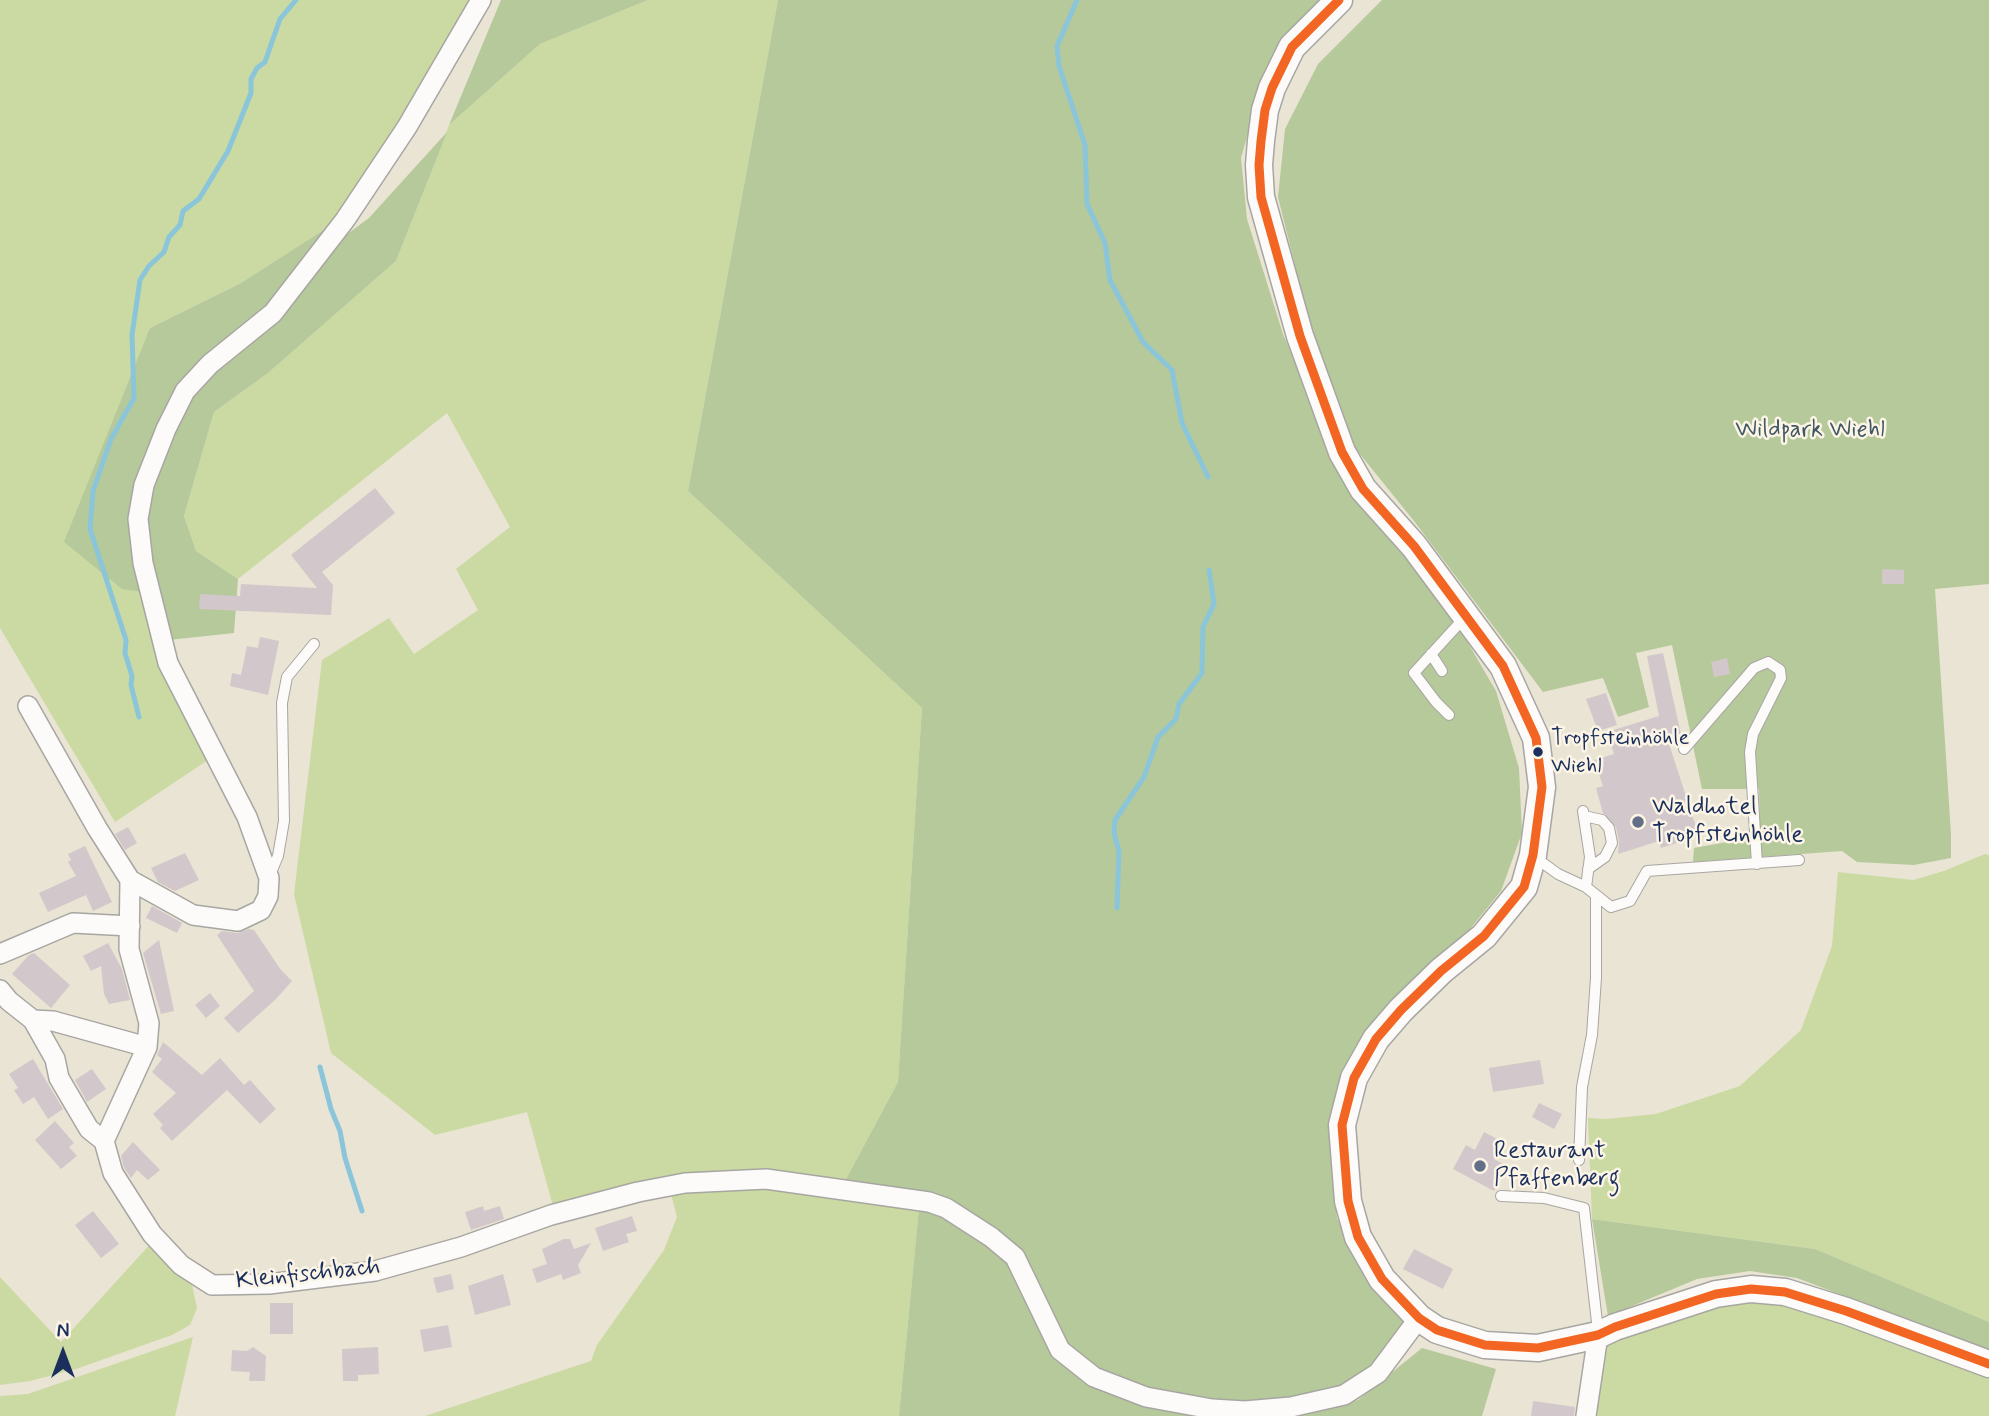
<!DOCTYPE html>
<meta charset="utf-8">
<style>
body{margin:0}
#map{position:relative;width:1989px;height:1416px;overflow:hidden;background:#eae4d4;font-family:Mynerve,sans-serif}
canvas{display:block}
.north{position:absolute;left:28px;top:1318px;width:70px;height:70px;-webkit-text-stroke:5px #fcf5e5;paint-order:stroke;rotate:0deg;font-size:19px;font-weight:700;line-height:28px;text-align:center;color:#1b2f5e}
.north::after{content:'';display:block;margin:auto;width:24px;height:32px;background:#1b2f5e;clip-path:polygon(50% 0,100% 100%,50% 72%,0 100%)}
</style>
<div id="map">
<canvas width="1989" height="1416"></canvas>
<div class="north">N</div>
</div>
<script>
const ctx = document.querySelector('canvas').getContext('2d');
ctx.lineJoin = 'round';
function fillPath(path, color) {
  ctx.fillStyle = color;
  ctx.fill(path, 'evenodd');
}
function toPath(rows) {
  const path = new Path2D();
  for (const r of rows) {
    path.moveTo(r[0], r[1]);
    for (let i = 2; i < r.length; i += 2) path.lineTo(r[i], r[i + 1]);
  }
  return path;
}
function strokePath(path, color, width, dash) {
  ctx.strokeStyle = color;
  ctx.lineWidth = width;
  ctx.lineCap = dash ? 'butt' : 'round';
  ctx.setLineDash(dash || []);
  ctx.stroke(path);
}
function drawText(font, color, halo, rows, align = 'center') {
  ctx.font = font + ' Mynerve,sans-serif';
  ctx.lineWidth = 5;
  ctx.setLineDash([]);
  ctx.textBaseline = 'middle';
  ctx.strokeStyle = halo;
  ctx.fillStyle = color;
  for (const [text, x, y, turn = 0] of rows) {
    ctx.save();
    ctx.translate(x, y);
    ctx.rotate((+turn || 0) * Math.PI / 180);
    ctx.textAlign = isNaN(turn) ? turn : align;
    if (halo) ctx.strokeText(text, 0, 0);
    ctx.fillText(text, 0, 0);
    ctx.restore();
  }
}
const green = toPath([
 [0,0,475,0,339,220,241,283,150,328,144,592,208,760,115,822,0,628],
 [648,0,778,0,688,491,922,708,898,1082,844,1183,765,1173,553,1206,527,1112,435,1135,331,1053,294,894,322,660,389,618,414,654,478,610,456,569,510,527,447,413,238,579,196,551,184,516,214,412,268,373,396,261,449,125,540,44],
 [1985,854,1989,855,1989,1322,1815,1249,1592,1219,1588,1118,1606,1119,1656,1114,1740,1086,1801,1030,1832,946,1838,872,1913,880,1944,871],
 [764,1188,919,1208,899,1416,425,1416,591,1361,597,1345,664,1250,677,1217,671,1194],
 [154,1240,183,1271,192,1285,197,1308,190,1325,172,1335,76,1369,30,1381,0,1385,0,1277,61,1342],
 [1762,1300,1818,1309,1989,1373,1989,1416,1592,1416,1604,1343,1709,1303],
 [193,1337,175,1416,0,1416,0,1396,28,1394]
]);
const forest = toPath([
 [501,0,648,0,540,44,449,125],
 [778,0,1323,0,1299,21,1265,73,1241,158,1247,219,1283,334,1334,451,1461,631,1496,691,1519,768,1522,833,1501,891,1457,945,1378,1017,1340,1092,1330,1152,1337,1218,1363,1272,1404,1322,1377,1366,1341,1392,1244,1408,1154,1397,1097,1374,1063,1347,1020,1252,972,1216,844,1183,898,1082,922,708,688,491],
 [1382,0,1989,0,1989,584,1935,589,1951,834,1951,858,1914,865,1857,862,1842,851,1693,862,1694,848,1760,836,1759,789,1702,789,1672,645,1636,653,1649,707,1618,717,1603,678,1543,692,1414,521,1355,448,1311,330,1278,197,1285,129,1318,64],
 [447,132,396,261,268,373,214,412,184,516,196,551,238,579,234,633,169,640,152,577,145,505,191,389,327,249,369,218],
 [339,220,270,310,223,343,144,474,144,592,122,589,64,542,150,328,241,283],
 [919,1208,941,1212,1012,1260,1093,1386,1234,1416,899,1416],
 [1592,1219,1815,1249,1989,1322,1989,1351,1797,1278,1750,1271,1697,1279,1608,1316],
 [1422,1348,1496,1369,1482,1416,1255,1416,1358,1400]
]);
const stream = toPath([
 [1077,0,1057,46,1059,66,1085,145,1087,204,1105,243,1110,280,1143,342,1172,370,1182,423,1208,477],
 [139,717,131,685,132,676,125,653,126,640,90,529,93,491,111,439,134,398,132,335,140,280,149,266,164,252,169,237,180,225,183,211,199,199,228,151,251,93,251,79,257,68,265,62,280,19,296,0],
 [1117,908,1119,851,1114,833,1115,820,1144,777,1158,737,1176,719,1179,704,1202,673,1203,627,1214,604,1209,570],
 [320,1067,331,1109,340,1131,345,1158,362,1211]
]);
const building = toPath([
 [375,488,395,513,322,572,333,585,331,615,199,609,200,594,240,596,241,584,317,588,291,555],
 [1882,569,1904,570,1904,584,1882,584],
 [260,637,279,641,268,695,230,686,232,673,241,675,247,646,258,648],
 [1663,653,1682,739,1669,744,1699,836,1661,848,1659,841,1618,854,1619,842,1616,827,1603,813,1596,788,1603,786,1594,760,1614,754,1607,732,1659,716,1647,656],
 [1727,658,1730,674,1714,677,1711,662],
 [1606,693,1617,725,1598,731,1586,699],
 [128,827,137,843,125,850,115,834],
 [85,846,112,902,93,911,86,895,48,912,39,893,76,876,68,862,71,860,68,854],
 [185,853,199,880,175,891,158,882,151,868],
 [152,906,182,923,177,933,146,918],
 [249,929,254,930,281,970,292,981,276,999,238,1033,224,1018,254,991,217,935,222,931,237,933],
 [159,940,174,1011,161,1014,143,953],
 [108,943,122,969,130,1000,109,1004,104,994,101,966,91,971,83,956],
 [34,953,70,985,51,1008,12,974,29,955],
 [210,993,220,1006,206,1018,195,1005],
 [163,1042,202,1075,220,1058,244,1085,250,1080,276,1109,260,1124,227,1090,172,1141,160,1128,163,1125,153,1114,176,1093,152,1072,162,1059,157,1055],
 [33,1059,63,1109,48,1119,34,1097,23,1104,14,1090,18,1088,9,1074],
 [1540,1060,1544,1084,1493,1092,1489,1068],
 [92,1069,106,1089,87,1102,75,1080],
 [1539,1103,1562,1114,1554,1129,1532,1117],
 [55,1121,74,1143,69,1147,77,1156,61,1169,35,1140],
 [1484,1132,1503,1142,1494,1159,1507,1166,1494,1191,1453,1169,1466,1145,1475,1150],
 [133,1142,160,1170,148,1180,137,1170,131,1178,124,1168,121,1156],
 [483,1206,484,1211,500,1206,504,1219,471,1230,465,1212],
 [93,1211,119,1244,101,1258,75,1225],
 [632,1216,637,1231,626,1234,629,1242,603,1251,595,1228],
 [564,1239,570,1239,574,1249,591,1243,578,1265,581,1273,563,1280,561,1274,537,1283,532,1269,547,1264,542,1249],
 [1414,1249,1453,1269,1443,1289,1403,1269],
 [451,1274,454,1289,437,1293,433,1278],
 [503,1274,511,1305,475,1315,468,1286],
 [270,1303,293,1303,293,1334,270,1334],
 [448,1325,452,1347,424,1352,420,1330],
 [253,1347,266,1356,265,1381,249,1381,250,1372,231,1371,232,1350,247,1351],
 [378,1347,379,1374,358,1375,358,1381,343,1381,342,1349],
 [1533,1401,1575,1407,1574,1416,1531,1416]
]);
const lane = toPath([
 [1431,654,1442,671],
 [1449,715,1436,702,1414,673,1466,616],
 [1684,749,1754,668,1768,662,1780,670,1781,678,1753,734,1750,752,1757,864],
 [1583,811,1590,857,1586,887],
 [1584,816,1602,820,1609,828,1612,843,1605,857,1588,869],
 [1536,858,1558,874,1586,887,1611,907,1630,901,1647,871,1799,860],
 [269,877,278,856,284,821,282,703,287,677,314,644],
 [1579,1160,1582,1087,1592,1035,1596,978,1596,897],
 [1501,1196,1544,1198,1584,1208,1598,1331]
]);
const street = toPath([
 [481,0,407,127,345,220,273,313,210,364,185,391,166,429,144,485,138,519,143,563,168,663,247,817,269,878,268,896,261,910,238,921,193,915,130,880,129,949,149,1023,147,1047,104,1141,113,1173,152,1234,181,1265,212,1285,269,1284,375,1271,461,1247,551,1215,638,1192,685,1183,766,1179,929,1202,946,1208,991,1237,1015,1257,1060,1350,1094,1377,1146,1397,1212,1409,1245,1411,1291,1407,1344,1395,1378,1373,1419,1318],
 [28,706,97,828,130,880],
 [0,954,73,923,130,926],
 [0,990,9,1001,33,1020,55,1059,59,1078,76,1107,89,1129,104,1141],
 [33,1020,53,1021,147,1047],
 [1586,1416,1598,1335]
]);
const secondary = toPath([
 [1339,0,1292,47,1272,88,1265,110,1261,141,1259,165,1261,197,1300,336,1342,452,1363,489,1414,546,1503,666,1536,738,1542,787,1533,855,1524,887,1484,936,1441,971,1401,1010,1376,1039,1354,1078,1342,1125,1348,1201,1358,1237,1382,1279,1419,1318,1437,1330,1485,1345,1538,1348,1598,1335,1615,1327,1716,1294,1751,1289,1785,1292,1846,1311,1989,1364]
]);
const bus1 = toPath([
 [1339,0,1292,47,1272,88,1265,110,1261,141,1259,165,1261,197,1300,336,1342,452,1363,489,1414,546,1503,666,1536,738,1542,787,1533,855,1524,887,1484,936,1441,971,1401,1010,1376,1039,1354,1078,1342,1125,1348,1201,1358,1237,1382,1279,1419,1318,1437,1330,1485,1345,1538,1348,1598,1335,1615,1327,1716,1294,1751,1289,1785,1292,1846,1311,1989,1364]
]);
const markers = [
 [1538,752,6,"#1b2f5e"],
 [1638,822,7,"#636e87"],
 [1480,1166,7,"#636e87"]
];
const busNames = [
 ["Tropfsteinhöhle",1551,739],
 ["Wiehl",1551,767]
];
const parkNames = [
 ["Wildpark Wiehl",1810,431]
];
const poiNames = [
 ["Waldhotel",1652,808],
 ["Tropfsteinhöhle",1652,836],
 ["Restaurant",1494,1152],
 ["Pfaffenberg",1494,1180]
];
const streetNames = [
 ["Kleinfischbach",308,1275,-6]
];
fillPath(green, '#cadaa2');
fillPath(forest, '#b6c99a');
strokePath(stream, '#8ac5da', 5);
fillPath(building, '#d2c7ca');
strokePath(lane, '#a7a6a2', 12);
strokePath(street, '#a7a6a2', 22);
strokePath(secondary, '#a7a6a2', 29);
strokePath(lane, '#fcfbf9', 10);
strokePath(street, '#fcfbf9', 19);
strokePath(secondary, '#fcfbf9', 26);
strokePath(bus1, '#f26522', 9);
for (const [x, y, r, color] of markers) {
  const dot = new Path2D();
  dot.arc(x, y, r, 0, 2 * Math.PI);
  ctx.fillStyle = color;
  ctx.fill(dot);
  strokePath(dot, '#fcf5e5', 2.5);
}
drawText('22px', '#1b2f5e', '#fcf5e5', busNames, 'left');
drawText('24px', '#405865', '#fcf5e5', parkNames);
drawText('24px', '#1b2f5e', '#fcf5e5', poiNames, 'left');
drawText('24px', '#1b2f5e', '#fcf5e5', streetNames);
</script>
